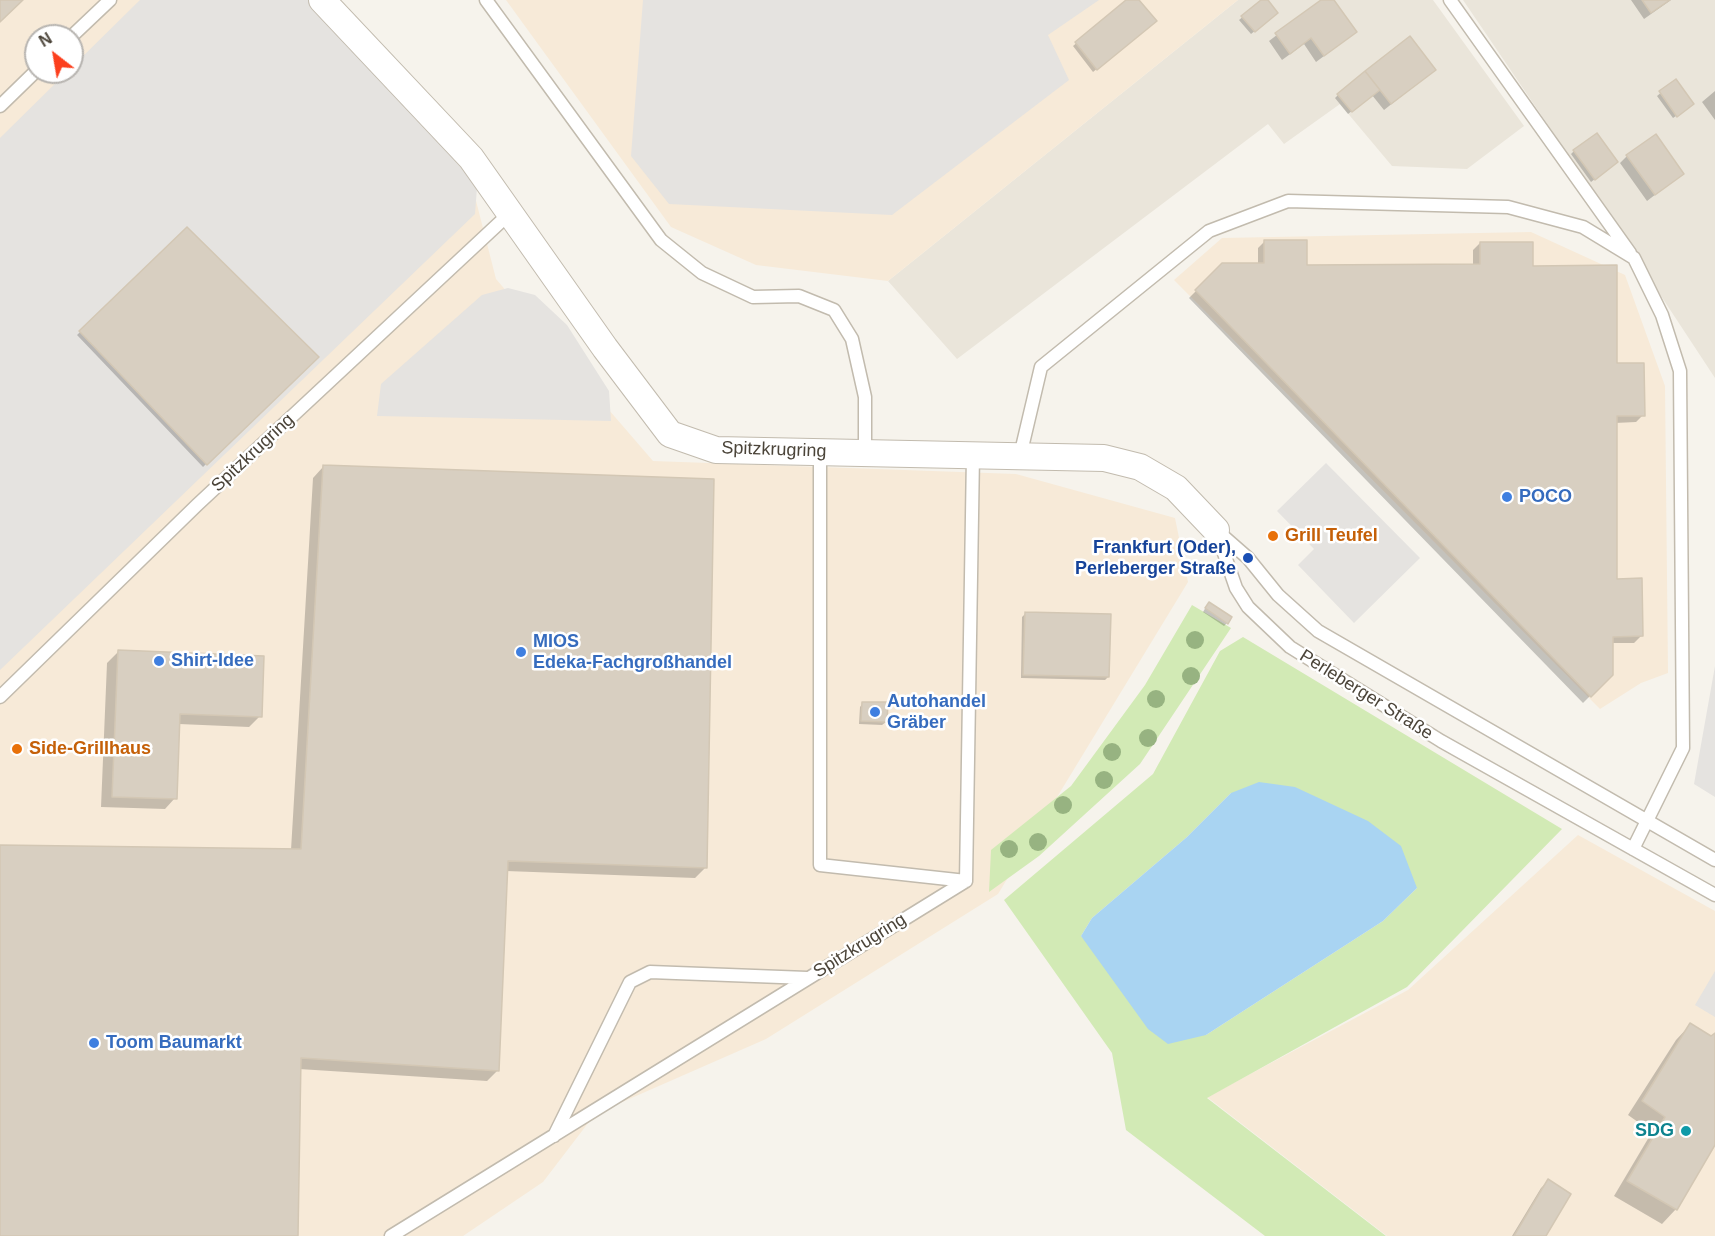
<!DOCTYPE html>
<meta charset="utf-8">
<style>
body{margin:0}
#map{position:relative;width:1715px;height:1236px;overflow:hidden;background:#f6f3ec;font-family:Arial,sans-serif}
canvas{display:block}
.north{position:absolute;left:24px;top:24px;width:60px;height:60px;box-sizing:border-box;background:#fff;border:2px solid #b7b4b0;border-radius:50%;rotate:329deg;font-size:16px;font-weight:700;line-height:24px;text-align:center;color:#4b4439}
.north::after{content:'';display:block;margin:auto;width:21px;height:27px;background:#fc3f1d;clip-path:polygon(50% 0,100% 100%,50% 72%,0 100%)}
</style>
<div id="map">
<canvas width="1715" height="1236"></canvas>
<div class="north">N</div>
</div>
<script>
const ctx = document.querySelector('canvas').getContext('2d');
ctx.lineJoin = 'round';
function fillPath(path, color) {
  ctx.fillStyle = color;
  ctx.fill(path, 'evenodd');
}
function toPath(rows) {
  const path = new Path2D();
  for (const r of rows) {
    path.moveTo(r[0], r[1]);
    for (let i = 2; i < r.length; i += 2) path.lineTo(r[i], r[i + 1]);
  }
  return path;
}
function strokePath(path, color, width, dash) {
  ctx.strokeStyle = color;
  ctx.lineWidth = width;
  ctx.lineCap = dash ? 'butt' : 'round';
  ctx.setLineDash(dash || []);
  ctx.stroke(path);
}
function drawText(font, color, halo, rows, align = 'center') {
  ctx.font = font + ' Arial,sans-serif';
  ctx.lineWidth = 5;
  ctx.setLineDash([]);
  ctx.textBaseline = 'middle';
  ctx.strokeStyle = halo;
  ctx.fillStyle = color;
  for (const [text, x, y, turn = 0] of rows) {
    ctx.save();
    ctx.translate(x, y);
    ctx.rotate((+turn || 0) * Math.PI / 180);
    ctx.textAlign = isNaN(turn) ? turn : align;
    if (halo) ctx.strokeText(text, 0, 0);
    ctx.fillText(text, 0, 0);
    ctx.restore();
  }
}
const residential = toPath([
 [1238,0,1433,0,1524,126,1467,169,1392,166,1340,104,1284,144,1268,124,957,359,888,281],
 [1463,0,1715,0,1715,378,1567,153]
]);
const commercial = toPath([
 [0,0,294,0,473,189,496,279,653,461,1016,474,1175,518,1188,582,998,894,766,1039,595,1114,543,1182,463,1236,0,1236],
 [36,36,72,36,72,72,36,72],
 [506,0,1238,0,888,281,756,265,671,227],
 [1531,232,1625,275,1665,386,1668,673,1641,683,1600,709,1174,280,1222,238],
 [1578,835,1715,911,1715,1236,1387,1236,1207,1097,1408,990]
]);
const green = toPath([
 [1192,605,1231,628,1140,764,1039,856,989,892,991,850,1071,786,1145,685],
 [1243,637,1562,829,1407,987,1207,1098,1386,1236,1265,1236,1126,1130,1112,1053,1004,900,1153,774,1220,651],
 [1231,793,1417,888,1383,921,1206,1035,1081,936,1092,918,1187,837]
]);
const parking = toPath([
 [140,0,308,0,451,148,477,187,475,214,0,670,0,138,67,72,72,72,72,67],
 [643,0,1099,0,1048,35,1069,80,892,215,669,204,631,156],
 [508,288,535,295,567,325,609,391,611,421,377,416,381,384,482,295],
 [1326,463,1420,558,1354,623,1298,565,1314,549,1277,511],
 [1715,666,1715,797,1694,784],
 [1715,971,1715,1017,1695,1005]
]);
const water = toPath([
 [1259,782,1295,787,1368,821,1401,846,1417,888,1383,921,1206,1035,1168,1044,1148,1029,1081,936,1092,918,1187,837,1231,793]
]);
const shadow = toPath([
 [1128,0,1137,0,1152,24,1093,72,1073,46],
 [1264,0,1273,16,1251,34,1239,20],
 [1323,0,1332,0,1356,32,1316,62,1304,44,1282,60,1269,41],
 [1631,0,1671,0,1644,19],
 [1427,76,1384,110,1372,95,1348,114,1335,98,1338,95],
 [1675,81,1689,107,1673,118,1657,96],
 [1715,91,1715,120,1702,102],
 [1574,151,1613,165,1591,182,1571,154],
 [1627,156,1682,174,1647,201,1620,163],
 [187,229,316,357,203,467,77,335],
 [1265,241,1306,267,1473,266,1473,250,1480,243,1532,268,1616,365,1643,415,1636,422,1615,423,1616,580,1641,636,1634,643,1612,643,1612,674,1583,703,1189,298,1223,264,1258,264,1258,248],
 [323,467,705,868,695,878,506,871,498,1070,487,1081,299,1069,296,1236,0,1236,0,846,291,850,313,478],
 [1206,607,1227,623,1224,626,1203,612],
 [1025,614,1108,677,1105,680,1021,678,1022,617],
 [118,652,260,716,249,727,179,724,175,798,165,809,101,807,107,663],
 [863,703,886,722,882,725,859,724,860,707],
 [1690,1025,1711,1038,1715,1035,1715,1142,1676,1209,1662,1224,1614,1196,1652,1132,1628,1115,1676,1040],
 [1548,1181,1544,1236,1512,1236,1541,1188]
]);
const building = toPath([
 [0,0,23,0,0,22,0,0],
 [1126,0,1139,0,1157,21,1097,70,1075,42,1126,0],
 [1261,0,1268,0,1278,13,1255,32,1241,16,1261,0],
 [1321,0,1334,0,1357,32,1324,56,1311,38,1290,54,1275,33,1321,0],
 [1642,0,1670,0,1651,13,1642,0],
 [1410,36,1436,70,1391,104,1365,71,1410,36],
 [1365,71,1380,90,1352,112,1337,94,1365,71],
 [1676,79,1694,104,1677,117,1659,91,1676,79],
 [1597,133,1618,162,1595,180,1573,150,1597,133],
 [1656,134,1684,174,1655,195,1626,155,1656,134],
 [187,227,319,357,207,465,79,331,187,227],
 [1264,240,1307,240,1307,265,1480,264,1480,242,1533,242,1533,266,1617,265,1617,363,1644,363,1645,416,1617,416,1617,579,1642,578,1643,636,1613,637,1613,675,1591,697,1195,290,1222,263,1264,263,1264,240],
 [323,465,714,479,707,868,508,861,499,1071,301,1058,298,1236,0,1236,0,845,301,849,323,465],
 [1209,602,1232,617,1228,624,1205,608,1209,602],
 [1025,612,1111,614,1109,677,1023,675,1025,612],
 [118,650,264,656,262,717,180,714,177,799,112,797,118,650],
 [862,702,888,702,887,722,861,721,862,702],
 [1690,1023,1711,1036,1715,1033,1715,1145,1677,1210,1627,1181,1665,1117,1642,1101,1690,1023],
 [1548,1179,1571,1194,1546,1236,1514,1236,1548,1179]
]);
const lane = toPath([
 [486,0,661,240,702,273,753,297,799,296,834,310,852,339,865,397,865,452],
 [1450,0,1630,253],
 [72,36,110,0],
 [0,106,36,71],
 [820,451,820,865,966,881],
 [1020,456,1041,367,1209,231,1288,201,1508,207,1583,227,1634,258,1662,315,1680,371,1683,748,1633,849],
 [1216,530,1236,588,1248,607,1290,647,1441,741,1715,895],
 [1216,530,1248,558,1278,595,1318,631,1715,860],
 [0,697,197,505,510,213],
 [966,881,973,455],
 [554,1136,630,982,650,972,807,978],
 [391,1236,966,881]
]);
const street = toPath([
 [322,0,471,158,605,348,670,434,716,450,1104,458,1140,467,1176,488,1216,530]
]);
const trees = [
 [1195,640],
 [1191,676],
 [1156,699],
 [1148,738],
 [1112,752],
 [1104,780],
 [1063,805],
 [1038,842],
 [1009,849]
];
const markers = [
 [1507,497,6,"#3f7fe0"],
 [1273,536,6,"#e8710a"],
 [1248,558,6,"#1a4fb4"],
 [521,652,6,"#3f7fe0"],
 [159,661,6,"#3f7fe0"],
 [875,712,6,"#3f7fe0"],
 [17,749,6,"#e8710a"],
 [94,1043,6,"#3f7fe0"],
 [1686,1131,6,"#0f9aa8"]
];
const streetNames = [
 ["Spitzkrugring",774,450,2],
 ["Spitzkrugring",253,453,-43],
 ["Perleberger Straße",1366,695,32],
 ["Spitzkrugring",860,946,-32]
];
const shopNames = [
 ["POCO",1519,497],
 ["MIOS",533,642],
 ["Edeka-Fachgroßhandel",533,663],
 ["Shirt-Idee",171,661],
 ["Autohandel",887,702],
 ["Gräber",887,723],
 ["Toom Baumarkt",106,1043]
];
const foodNames = [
 ["Grill Teufel",1285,536],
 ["Side-Grillhaus",29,749]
];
const transitNames = [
 ["Frankfurt (Oder),",1236,548],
 ["Perleberger Straße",1236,569]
];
const cultureNames = [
 ["SDG",1674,1131]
];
fillPath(residential, '#eae5da');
fillPath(commercial, '#f7ead8');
fillPath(green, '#d2eab5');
fillPath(parking, '#e5e3e0');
fillPath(water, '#a9d4f2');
fillPath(shadow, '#0003');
fillPath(building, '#d8cfc1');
strokePath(building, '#d3c7b4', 1.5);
strokePath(lane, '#c2bbae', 15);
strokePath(street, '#c2bbae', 28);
strokePath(lane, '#fff', 12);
strokePath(street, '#fff', 26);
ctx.fillStyle = '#97b381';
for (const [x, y] of trees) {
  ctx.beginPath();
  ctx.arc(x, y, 9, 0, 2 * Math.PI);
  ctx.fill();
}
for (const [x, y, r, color] of markers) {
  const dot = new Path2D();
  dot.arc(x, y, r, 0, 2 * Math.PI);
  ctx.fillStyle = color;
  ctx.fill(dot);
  strokePath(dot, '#fff', 2);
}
drawText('18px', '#4b4439', '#fff', streetNames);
drawText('bold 18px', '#366cbe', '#fff', shopNames, 'left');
drawText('bold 18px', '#c56008', '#fff', foodNames, 'left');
drawText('bold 18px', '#164399', '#fff', transitNames, 'right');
drawText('bold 18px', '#0d838f', '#fff', cultureNames, 'right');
</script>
